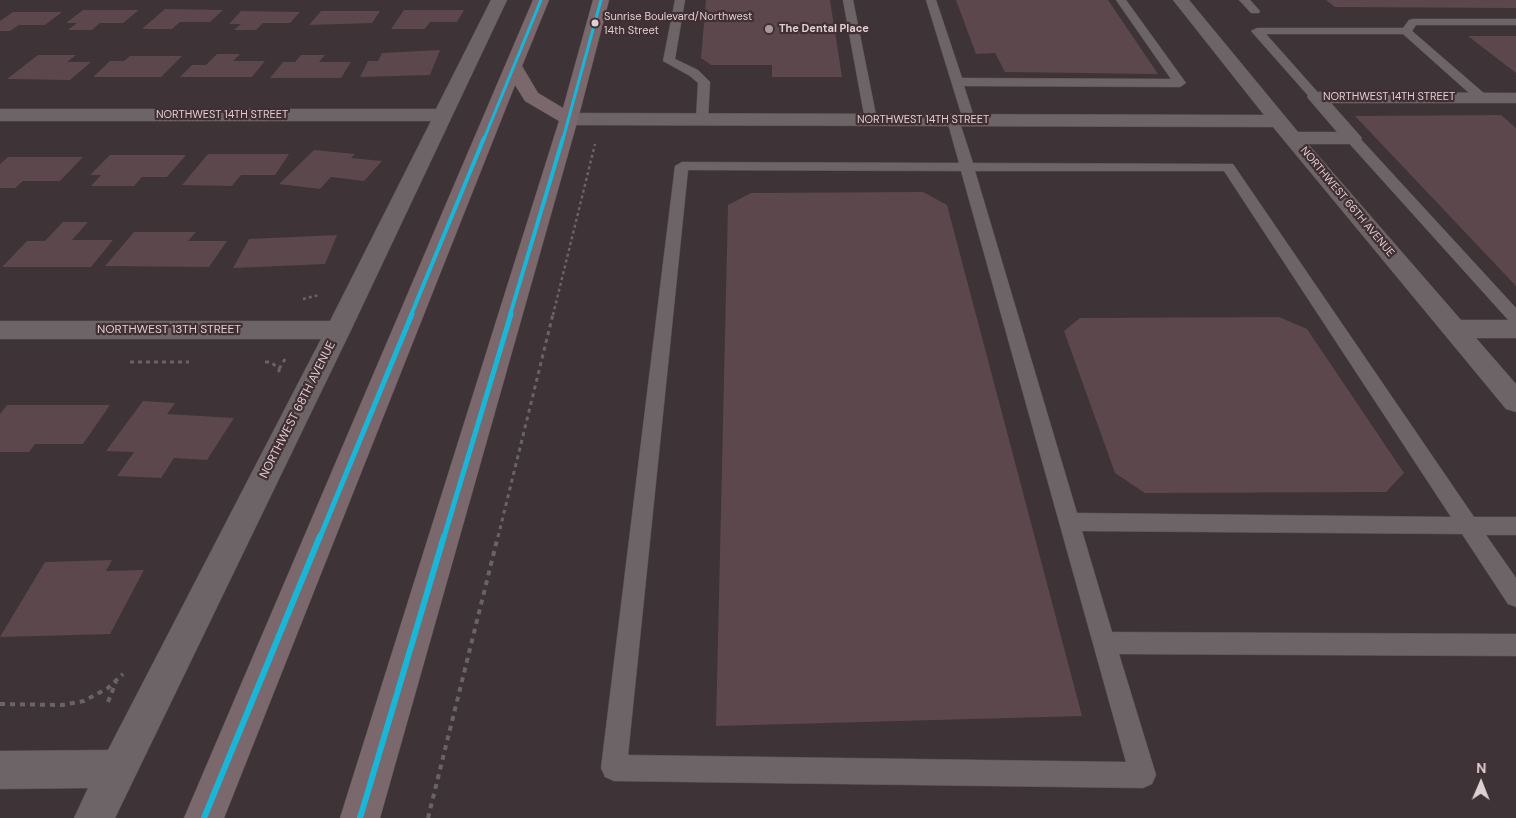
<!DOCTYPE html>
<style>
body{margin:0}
#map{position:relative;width:1516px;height:818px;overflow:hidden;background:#3e3336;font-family:"DM Sans",sans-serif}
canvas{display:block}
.north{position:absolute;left:1456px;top:758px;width:50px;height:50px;-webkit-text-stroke:4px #422f33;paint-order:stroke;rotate:1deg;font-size:14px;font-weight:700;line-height:20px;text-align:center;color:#ded0d3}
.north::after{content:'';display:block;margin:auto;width:18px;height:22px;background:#ded0d3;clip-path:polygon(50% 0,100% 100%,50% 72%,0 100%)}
</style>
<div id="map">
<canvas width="1516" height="818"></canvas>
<div class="north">N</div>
</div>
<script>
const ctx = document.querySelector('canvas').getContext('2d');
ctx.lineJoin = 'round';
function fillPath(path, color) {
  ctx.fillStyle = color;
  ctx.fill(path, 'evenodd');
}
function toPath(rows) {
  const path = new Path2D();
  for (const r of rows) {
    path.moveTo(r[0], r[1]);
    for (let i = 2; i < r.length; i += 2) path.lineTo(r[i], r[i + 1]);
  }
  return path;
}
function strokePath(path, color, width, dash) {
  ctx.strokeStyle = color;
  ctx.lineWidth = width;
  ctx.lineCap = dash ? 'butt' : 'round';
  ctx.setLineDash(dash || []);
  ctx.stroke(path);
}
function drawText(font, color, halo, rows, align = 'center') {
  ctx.font = font + ' "DM Sans",sans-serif';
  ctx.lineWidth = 4.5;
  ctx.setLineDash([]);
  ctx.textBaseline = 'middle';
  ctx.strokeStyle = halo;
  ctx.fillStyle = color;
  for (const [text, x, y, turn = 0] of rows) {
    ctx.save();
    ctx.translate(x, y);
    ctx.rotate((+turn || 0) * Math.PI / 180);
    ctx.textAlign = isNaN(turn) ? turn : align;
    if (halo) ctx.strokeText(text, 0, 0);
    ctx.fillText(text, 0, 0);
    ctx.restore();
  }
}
const building = toPath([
 [706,0,830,0,842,77,772,77,772,65,711,65,701,58],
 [956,0,1108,0,1158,74,1005,72,995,53,976,54],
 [1326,0,1516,0,1516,8,1335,7],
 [165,9,223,10,210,22,180,22,172,29,142,29],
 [83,10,139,10,123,23,100,23,92,30,68,30,77,23,66,23],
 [404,10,464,10,457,22,430,22,425,29,391,29],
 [241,11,300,12,290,23,263,23,256,30,234,30,241,24,229,24],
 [321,11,380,11,372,23,309,25],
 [13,12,62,12,45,25,19,25,10,31,0,31,0,21],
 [1468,36,1516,36,1516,73],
 [440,50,430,75,360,77,368,61,378,61,382,53],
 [217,54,240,54,233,61,265,61,252,77,180,77,192,65,206,65],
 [38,55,76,55,67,62,91,62,70,80,7,79],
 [301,55,325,55,319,62,351,62,341,78,270,78,283,62,295,62],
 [130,56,182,56,161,77,93,77,110,61,124,61],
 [1501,115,1516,128,1516,286,1355,116],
 [314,150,355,154,351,158,382,161,364,181,331,177,320,189,279,184],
 [208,154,289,154,275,175,241,175,232,186,182,185],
 [110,155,186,155,167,177,142,177,134,186,91,186,101,175,90,175],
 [8,157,83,157,60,181,23,181,15,188,0,188,0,164],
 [923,192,947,205,1082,716,716,726,728,205,751,193],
 [63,222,88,222,72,240,113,240,91,267,2,267,27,241,45,241],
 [134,232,196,232,188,241,227,241,209,267,105,266],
 [337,235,325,264,233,268,249,239],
 [1279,317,1307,329,1404,473,1386,492,1145,493,1115,473,1064,331,1080,318],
 [143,401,175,403,167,414,234,418,207,460,174,458,161,478,117,476,134,452,106,451],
 [7,405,110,405,83,444,35,444,29,452,0,452,0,414],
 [112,560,106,571,144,570,110,634,0,637,45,562]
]);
const pathFar2 = toPath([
 [303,299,319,295],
 [553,315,595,144]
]);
const pathFar1 = toPath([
 [130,362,189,362],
 [265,362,271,362,279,369,279,373],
 [279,369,285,359],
 [498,537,553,314]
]);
const path = toPath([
 [108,702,116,682],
 [0,704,62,705,84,701,108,688,123,674],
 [428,818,498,536]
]);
const service = toPath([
 [675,0,685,0,675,59,698,70,710,82,708,119,702,123,696,119,698,83,690,76,663,61,675,0],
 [843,0,853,0,877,120,871,124,865,120,843,0],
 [926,0,936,0,962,78,1171,79,1116,0,1126,0,1186,83,1180,87,964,86,975,120,974,123,964,123,926,0],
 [1239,0,1250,0,1260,11,1259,13,1251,13,1239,0],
 [1413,19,1516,19,1516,25,1416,25,1412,31,1486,95,1488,98,1486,101,1478,101,1403,34,1266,34,1322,97,1320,100,1312,100,1251,31,1257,28,1403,28,1409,20,1413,19],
 [953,116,959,120,973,163,1233,164,1474,517,1516,517,1516,535,1486,535,1516,578,1516,607,1508,604,1462,534,1082,531,1112,632,1516,634,1516,656,1119,654,1156,775,1152,784,1143,788,614,781,605,777,601,768,675,166,682,162,959,163,947,120,953,116],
 [688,170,961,171,1126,762,628,755,688,170],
 [975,171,1224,171,1451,517,1077,513,975,171],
 [1352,134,1357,135,1516,308,1516,324,1510,322,1347,141,1345,138,1352,134]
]);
const minor = toPath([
 [491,0,507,0,351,330,115,818,74,818,88,788,0,789,0,751,108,750,321,339,0,339,0,321,330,321,431,121,0,121,0,109,436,109,491,0],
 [1173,0,1189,0,1298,132,1337,132,1307,97,1310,93,1316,92,1516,93,1516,103,1331,103,1362,138,1359,142,1352,144,1308,144,1461,320,1516,320,1516,338,1476,338,1516,384,1516,412,1506,409,1273,127,569,125,562,123,560,119,562,115,569,113,1264,115,1173,0]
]);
const trunk = toPath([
 [533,0,549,0,522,66,538,93,563,108,593,0,609,0,578,119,380,818,340,818,559,121,525,101,515,85,224,818,184,818,533,0]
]);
const bus1Far3 = toPath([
 [484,139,541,0],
 [563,139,601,0]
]);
const bus1Far2 = toPath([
 [411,315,484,138],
 [510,315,563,138]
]);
const bus1Far1 = toPath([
 [320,537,412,314],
 [444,537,511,314]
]);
const bus1 = toPath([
 [204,818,320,536],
 [360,818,444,536]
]);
const markers = [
 [595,23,4.5,"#ded0d3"],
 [769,29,5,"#a6999c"]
];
const busNames = [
 ["Sunrise Boulevard/Northwest",604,17],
 ["14th Street",604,31]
];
const farPoinames = [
 ["The Dental Place",779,29]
];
const farStreetnames = [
 ["NORTHWEST 14TH STREET",1389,97],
 ["NORTHWEST 14TH STREET",222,115],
 ["NORTHWEST 14TH STREET",923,120],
 ["NORTHWEST 66TH AVENUE",1347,202,50]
];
const streetNames = [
 ["NORTHWEST 13TH STREET",169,330],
 ["NORTHWEST 68TH AVENUE",298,410,-63]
];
fillPath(building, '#5c474d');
strokePath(service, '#594f51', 1);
strokePath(minor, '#594f51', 1);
strokePath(trunk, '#594f51', 1);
strokePath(pathFar2, '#6a6364', 2.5, [3, 3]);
strokePath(pathFar1, '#6a6364', 3, [4, 4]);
strokePath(path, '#6a6364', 4, [5, 5]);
fillPath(service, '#6c6466');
fillPath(minor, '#6c6466');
fillPath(trunk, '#7a686c');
strokePath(bus1Far3, '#1ab6d8', 3);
strokePath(bus1Far2, '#1ab6d8', 4);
strokePath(bus1Far1, '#1ab6d8', 5);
strokePath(bus1, '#1ab6d8', 6);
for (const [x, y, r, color] of markers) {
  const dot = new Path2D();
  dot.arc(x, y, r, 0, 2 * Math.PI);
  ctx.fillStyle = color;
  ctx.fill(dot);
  strokePath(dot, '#422f33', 2);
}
drawText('11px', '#ded0d3', '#422f33', busNames, 'left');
drawText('bold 11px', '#ded0d3', '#422f33', farPoinames, 'left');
drawText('11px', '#ded0d3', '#422f33', farStreetnames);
drawText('12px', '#ded0d3', '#422f33', streetNames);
</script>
